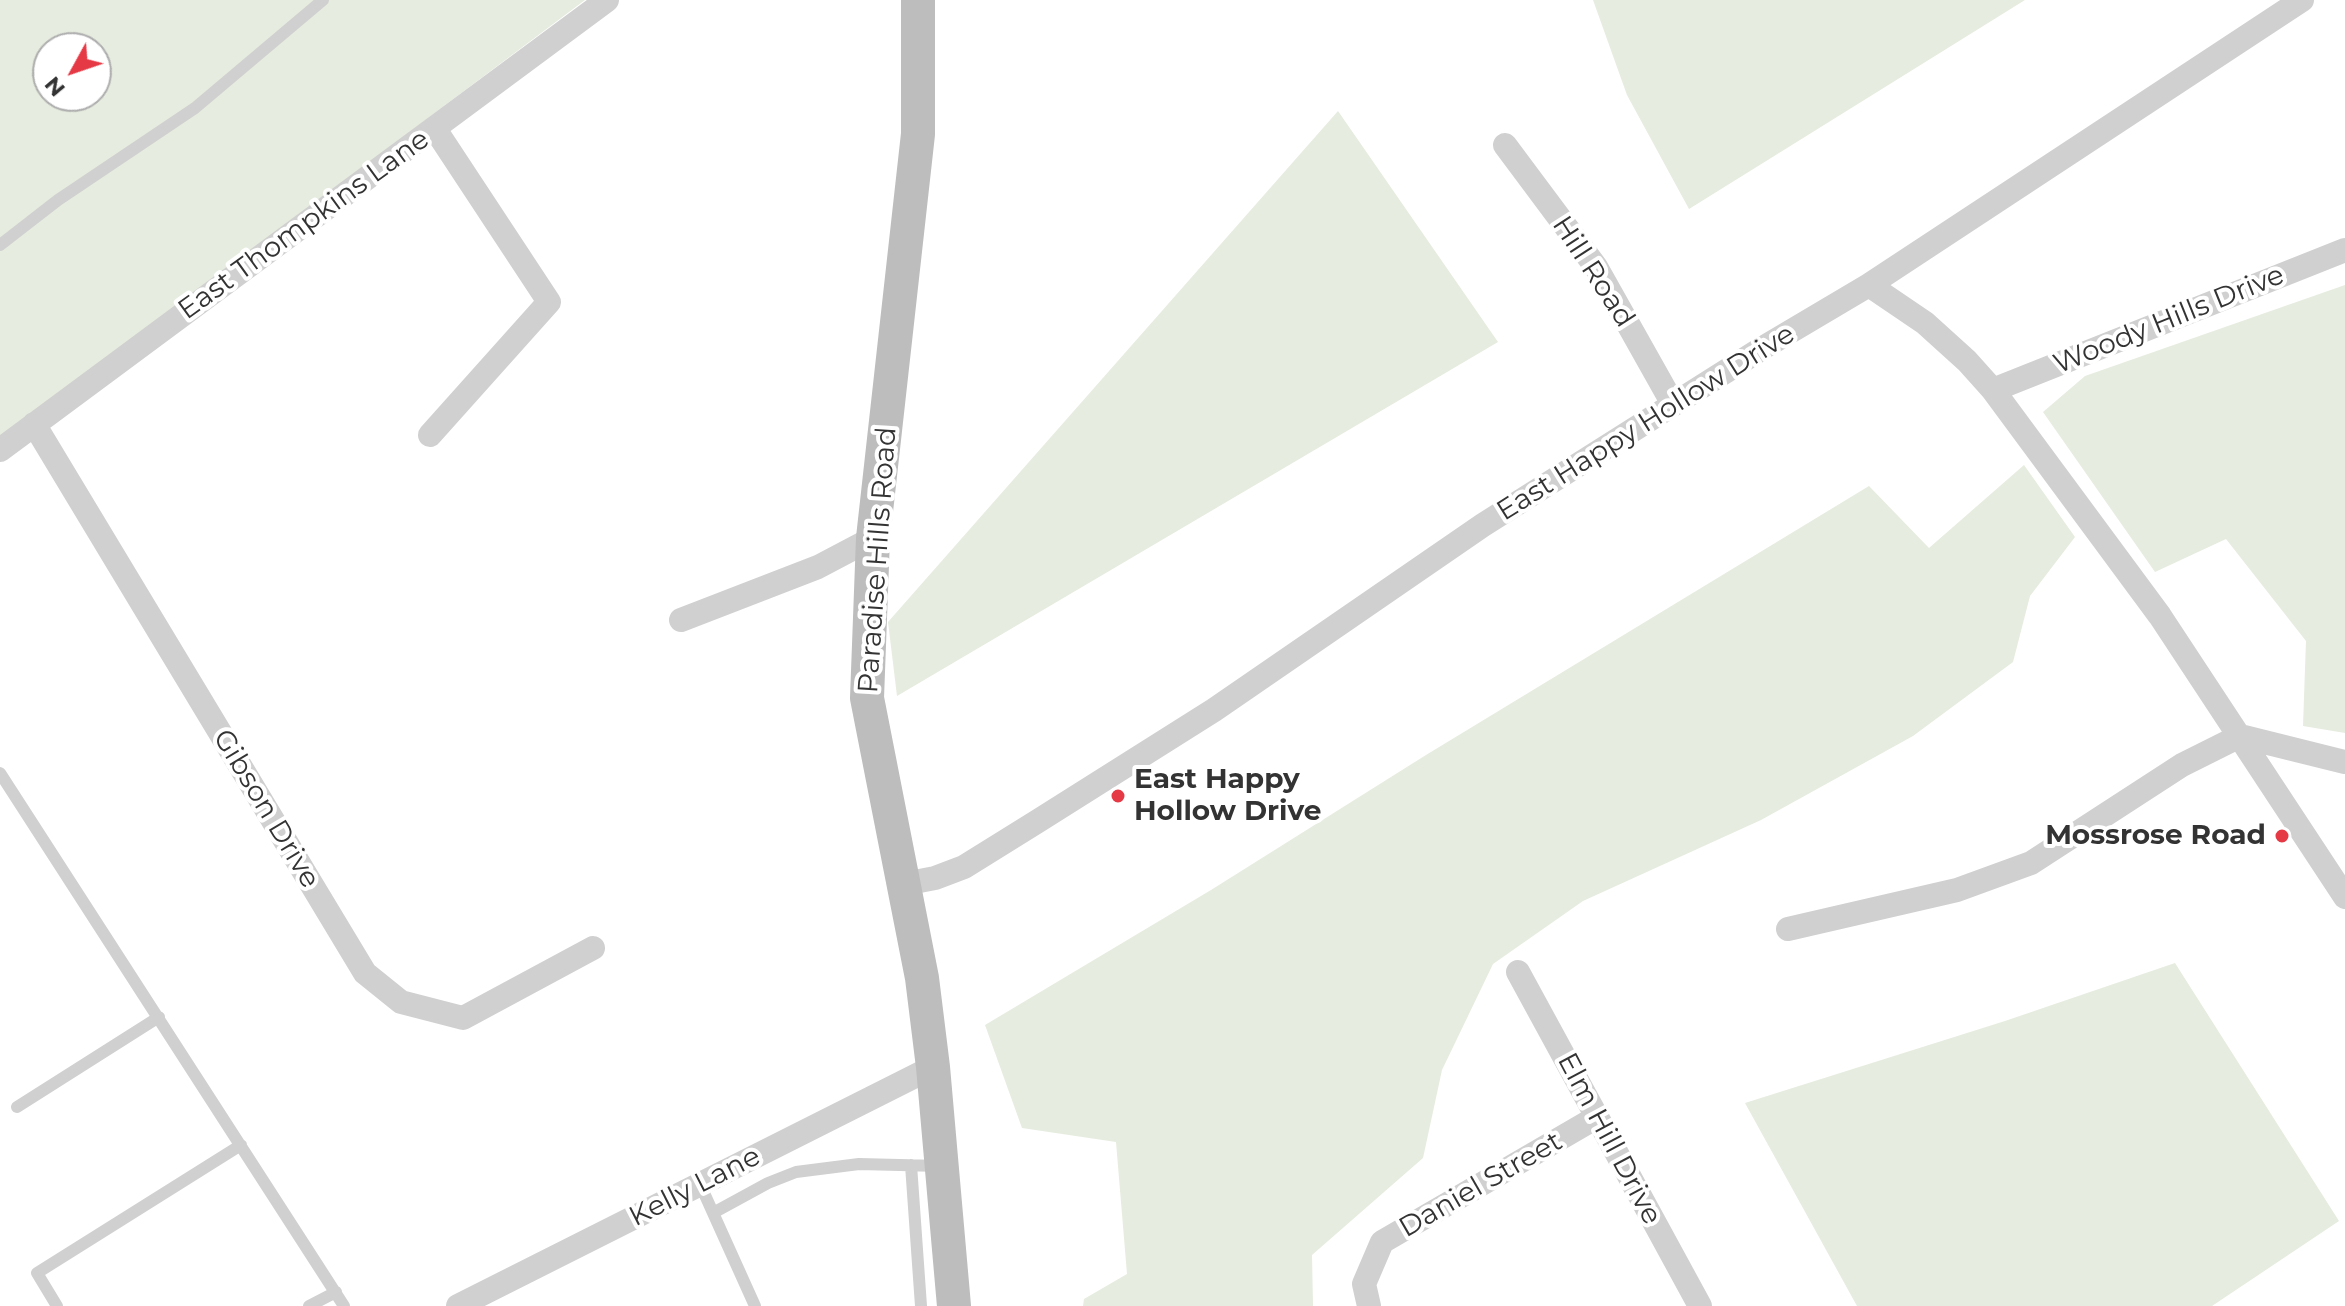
<!DOCTYPE html>
<style>
body{margin:0}
#map{position:relative;width:2345px;height:1306px;overflow:hidden;background:#fff;font-family:Montserrat,sans-serif}
canvas{display:block}
.north{position:absolute;left:32px;top:32px;width:80px;height:80px;box-sizing:border-box;background:#fff;border:2px solid #adadad;border-radius:50%;rotate:230deg;font-size:22px;font-weight:700;line-height:32px;text-align:center;color:#333}
.north::after{content:'';display:block;margin:auto;width:28px;height:36px;background:#e63946;clip-path:polygon(50% 0,100% 100%,50% 72%,0 100%)}
</style>
<div id="map">
<canvas width="2345" height="1306"></canvas>
<div class="north">N</div>
</div>
<script>
const ctx = document.querySelector('canvas').getContext('2d');
ctx.lineJoin = 'round';
function fillPath(path, color) {
  ctx.fillStyle = color;
  ctx.fill(path, 'evenodd');
}
function toPath(rows) {
  const path = new Path2D();
  for (const r of rows) {
    path.moveTo(r[0], r[1]);
    for (let i = 2; i < r.length; i += 2) path.lineTo(r[i], r[i + 1]);
  }
  return path;
}
function strokePath(path, color, width, dash) {
  ctx.strokeStyle = color;
  ctx.lineWidth = width;
  ctx.lineCap = dash ? 'butt' : 'round';
  ctx.setLineDash(dash || []);
  ctx.stroke(path);
}
function drawText(font, color, halo, rows, align = 'center') {
  ctx.font = font + ' Montserrat,sans-serif';
  ctx.lineWidth = 8;
  ctx.setLineDash([]);
  ctx.textBaseline = 'middle';
  ctx.strokeStyle = halo;
  ctx.fillStyle = color;
  for (const [text, x, y, turn = 0] of rows) {
    ctx.save();
    ctx.translate(x, y);
    ctx.rotate((+turn || 0) * Math.PI / 180);
    ctx.textAlign = isNaN(turn) ? turn : align;
    if (halo) ctx.strokeText(text, 0, 0);
    ctx.fillText(text, 0, 0);
    ctx.restore();
  }
}
const green = toPath([
 [0,0,585,0,0,440],
 [48,48,96,48,96,96,48,96],
 [1593,0,2025,0,1689,209,1627,95],
 [1338,111,1498,342,897,696,888,622],
 [2345,285,2345,733,2303,726,2306,641,2226,539,2155,572,2043,412,2085,376],
 [2024,465,2075,537,2030,596,2013,662,1913,736,1761,820,1583,901,1493,964,1442,1070,1423,1158,1312,1255,1313,1306,1083,1306,1084,1299,1127,1274,1116,1142,1022,1128,985,1025,1211,890,1426,755,1869,486,1929,548],
 [2175,963,2339,1221,2212,1306,1857,1306,1745,1103,2005,1021]
]);
const lane = toPath([
 [0,245,58,200,195,108,323,0],
 [0,773,344,1306],
 [17,1107,159,1017],
 [911,1165,921,1306],
 [700,1184,755,1306],
 [713,1213,768,1183,796,1172,859,1164,940,1166],
 [57,1306,37,1273,241,1145],
 [309,1306,336,1292]
]);
const street = toPath([
 [1505,145,1596,267,1673,404],
 [1869,285,1925,323,1967,361,1993,390,2160,616,2345,897],
 [1993,390,2345,250],
 [34,424,365,973,401,1002,463,1018,593,948],
 [430,435,549,302,435,129],
 [0,450,607,0],
 [681,620,818,567,873,538],
 [904,884,935,878,964,867,1038,821,1214,710,1483,525,1761,349,1869,285,2302,0],
 [1788,929,1957,890,2031,863,2182,765,2240,736,2345,762],
 [1518,972,1700,1306],
 [458,1306,933,1067],
 [1369,1306,1364,1284,1382,1242,1597,1117]
]);
const secondary = toPath([
 [918,0,918,134,873,538,867,698,922,978,933,1067,954,1306]
]);
const markers = [
 [1118,796,8,"#e63946"],
 [2282,836,8,"#e63946"]
];
const streetNames = [
 ["East Thompkins Lane",304,225,-36],
 ["Hill Road",1593,272,57],
 ["Woody Hills Drive",2169,320,-22],
 ["East Happy Hollow Drive",1646,423,-32],
 ["Paradise Hills Road",878,560,-86],
 ["Gibson Drive",266,809,59],
 ["Elm Hill Drive",1609,1139,62],
 ["Daniel Street",1481,1185,-30],
 ["Kelly Lane",695,1187,-27]
];
const poiNames = [
 ["East Happy",1134,780],
 ["Hollow Drive",1134,812],
 ["Mossrose Road",2266,836,"right"]
];
fillPath(green, '#e6ecdf');
strokePath(lane, '#d0d0d0', 12);
strokePath(street, '#d0d0d0', 24);
strokePath(secondary, '#bdbdbd', 34);
for (const [x, y, r, color] of markers) {
  const dot = new Path2D();
  dot.arc(x, y, r, 0, 2 * Math.PI);
  ctx.fillStyle = color;
  ctx.fill(dot);
  strokePath(dot, '#fff', 3);
}
drawText('28px', '#333', '#fff', streetNames);
drawText('bold 28px', '#333', '#fff', poiNames, 'left');
</script>
